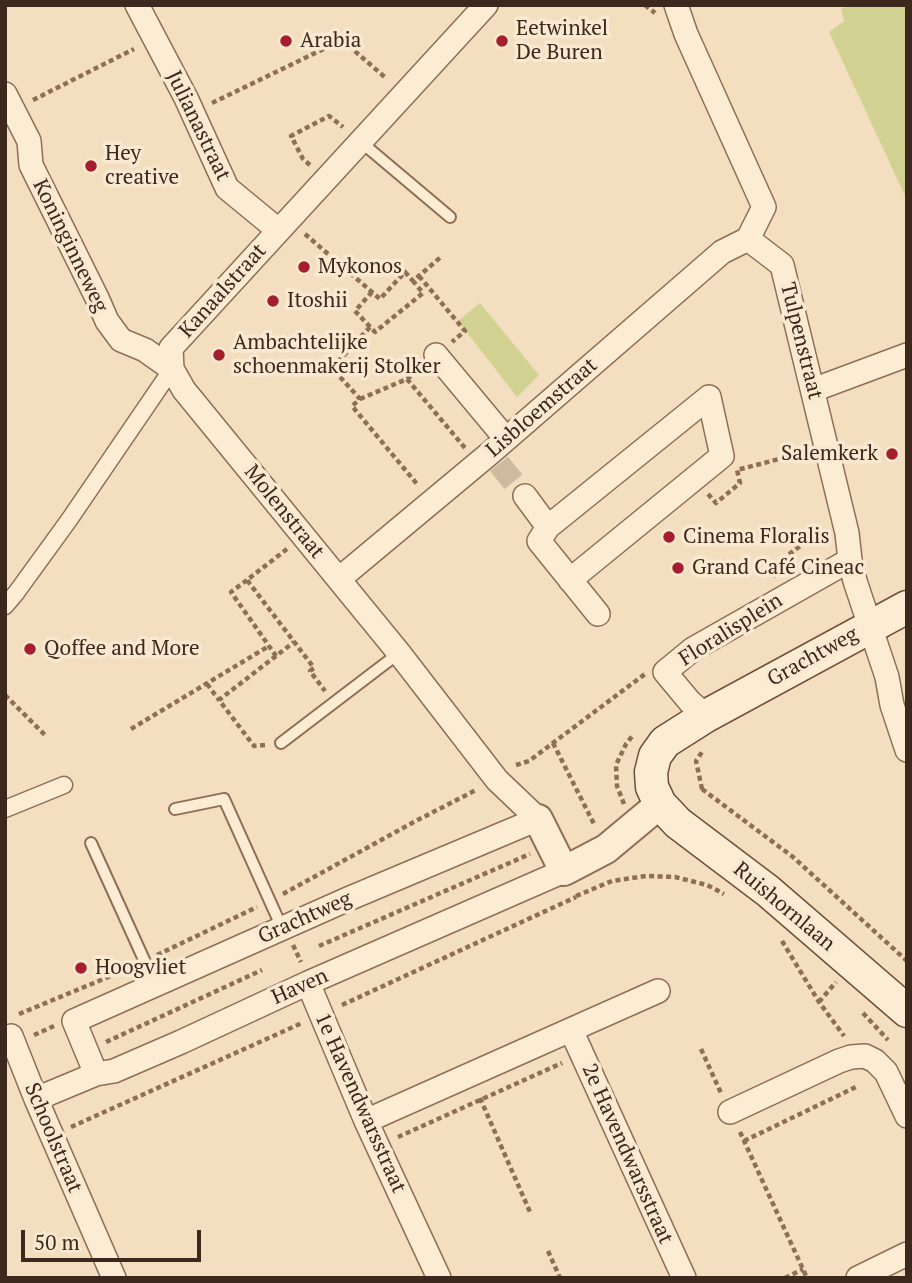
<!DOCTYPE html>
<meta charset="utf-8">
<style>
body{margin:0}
#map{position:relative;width:912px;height:1283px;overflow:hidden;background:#f3dec0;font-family:"PT Serif",serif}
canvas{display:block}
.frame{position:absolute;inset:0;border:7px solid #3c281c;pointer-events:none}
.scale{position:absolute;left:21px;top:1230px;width:180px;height:32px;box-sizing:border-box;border:4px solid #3c281c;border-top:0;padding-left:9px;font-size:21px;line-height:24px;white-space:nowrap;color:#3c281c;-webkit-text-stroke:5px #f9e9d0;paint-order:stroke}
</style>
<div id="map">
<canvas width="912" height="1283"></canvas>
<div class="frame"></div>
<div class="scale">50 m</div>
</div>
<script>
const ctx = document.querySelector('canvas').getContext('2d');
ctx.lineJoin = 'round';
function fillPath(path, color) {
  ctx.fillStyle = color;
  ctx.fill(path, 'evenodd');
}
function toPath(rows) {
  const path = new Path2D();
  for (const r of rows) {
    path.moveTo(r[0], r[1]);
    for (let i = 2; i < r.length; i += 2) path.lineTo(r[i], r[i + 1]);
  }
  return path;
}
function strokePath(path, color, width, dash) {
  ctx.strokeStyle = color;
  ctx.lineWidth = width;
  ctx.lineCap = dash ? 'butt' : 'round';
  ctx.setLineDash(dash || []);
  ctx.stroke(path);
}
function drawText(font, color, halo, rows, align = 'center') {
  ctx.font = font + ' "PT Serif",serif';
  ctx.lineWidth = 7;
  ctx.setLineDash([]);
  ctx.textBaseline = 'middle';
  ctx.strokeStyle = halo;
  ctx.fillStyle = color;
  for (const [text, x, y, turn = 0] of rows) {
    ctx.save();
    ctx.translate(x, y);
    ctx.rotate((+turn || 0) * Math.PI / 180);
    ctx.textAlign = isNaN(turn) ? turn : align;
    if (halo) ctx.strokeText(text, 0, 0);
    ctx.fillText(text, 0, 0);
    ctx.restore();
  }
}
const green = toPath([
 [850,5,907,5,907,200,829,32,844,21,841,9],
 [480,303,539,375,517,397,458,321]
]);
const minorTunnel = toPath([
 [499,464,525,496]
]);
const path = toPath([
 [645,5,655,13],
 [33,100,134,49],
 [212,103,342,40,387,79],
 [310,165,303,159,291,136,329,116,343,127],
 [305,234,380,299,405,272,413,281,442,256],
 [419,276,465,331,452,342],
 [372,292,355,311,375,332,423,293,413,281],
 [370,327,332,368,360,399,352,406,417,484],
 [407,379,465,448],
 [360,399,407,379,421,368],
 [708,494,716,503,740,483,737,470,806,452],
 [287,549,247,580,314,668,310,671,325,691],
 [776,577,770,569,822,529],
 [247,580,231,592,276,656],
 [207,684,219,700],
 [5,695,46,736],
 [131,729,269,646],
 [553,743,595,826],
 [265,745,254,746,219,700,294,642],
 [516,765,529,761,645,674],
 [702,789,696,761,702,752],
 [702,789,793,857,907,961],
 [624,804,617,786,616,765,626,744,633,735],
 [283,894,412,823,476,790],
 [576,896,612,881,646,876,675,877,707,885,724,894],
 [782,941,819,1002,844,1036],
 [293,945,301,962],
 [319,946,530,854],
 [157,955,257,907],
 [819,1002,836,982],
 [342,1005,576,897],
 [863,1013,888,1040],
 [19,1014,130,968],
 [34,1035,54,1026],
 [106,1042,262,970],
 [701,1049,721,1093],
 [480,1098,530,1212],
 [71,1127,302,1023],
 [740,1132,807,1278],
 [398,1137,562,1063],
 [744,1141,858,1086],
 [548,1251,560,1278],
 [785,1278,803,1269]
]);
const service = toPath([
 [361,142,450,217],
 [281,743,399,653],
 [175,809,224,799,282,928],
 [91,843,155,984]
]);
const pedestrian = toPath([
 [5,606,16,593,69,520,172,369],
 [5,809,64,785]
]);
const minor = toPath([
 [137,5,186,98,227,188,278,230],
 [676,5,686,34,764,207,748,239],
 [5,94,29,141,31,165,97,298,107,321,121,340,145,350,172,369],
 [748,239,782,265,847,533,850,560,855,581,887,677,892,705,907,750],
 [436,355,506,439],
 [813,390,907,355],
 [525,496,548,527],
 [339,579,489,454,722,252,748,239],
 [570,580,722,456,709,397,548,527,539,541,598,614],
 [706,716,690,702,665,672,693,649,850,560],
 [308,983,366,1121,439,1278],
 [571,1030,684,1278],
 [5,1038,11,1036,36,1099,114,1278],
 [96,1074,74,1021,348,899,538,819,497,780,399,653,184,390,172,369,171,348,486,5],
 [36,1099,96,1074,114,1071,181,1042,308,983,564,871],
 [730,1112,839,1061,851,1057,865,1056,875,1061,886,1072,907,1116],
 [366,1121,658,991],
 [858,1278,907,1254]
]);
const tertiary = toPath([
 [538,819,564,871,606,849,660,804]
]);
const secondary = toPath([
 [907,607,706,716,665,742,655,756,651,772,652,787,660,804,678,823,768,891,907,1011]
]);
const markers = [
 [286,41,7,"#a41e2d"],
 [502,41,7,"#a41e2d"],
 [91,166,7,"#a41e2d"],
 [304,267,7,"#a41e2d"],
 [273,301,7,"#a41e2d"],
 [219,355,7,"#a41e2d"],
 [892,454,7,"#a41e2d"],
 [669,537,7,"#a41e2d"],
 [678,568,7,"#a41e2d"],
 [30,649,7,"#a41e2d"],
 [81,968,7,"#a41e2d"]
];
const poiNames = [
 ["Eetwinkel",516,29],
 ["De Buren",516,53],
 ["Arabia",300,41],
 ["Hey",105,154],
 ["creative",105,178],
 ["Mykonos",318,267],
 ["Itoshii",287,301],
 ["Ambachtelijke",233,343],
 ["schoenmakerij Stolker",233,367],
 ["Salemkerk",878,454,"right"],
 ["Cinema Floralis",683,537],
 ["Grand Café Cineac",692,568],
 ["Qoffee and More",44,649],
 ["Hoogvliet",95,968]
];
const streetNames = [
 ["Julianastraat",198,126,64],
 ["Koninginneweg",70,246,64],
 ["Kanaalstraat",223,291,-48],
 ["Tulpenstraat",801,341,76],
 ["Lisbloemstraat",542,408,-41],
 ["Molenstraat",284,512,51],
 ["Floralisplein",731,630,-32],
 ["Grachtweg",813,657,-29],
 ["Ruishornlaan",784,907,40],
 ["Grachtweg",305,918,-24],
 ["Haven",300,987,-24],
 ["1e Havendwarsstraat",360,1103,66],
 ["Schoolstraat",53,1138,67],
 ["2e Havendwarsstraat",627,1154,66]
];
fillPath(green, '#d1d292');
strokePath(minorTunnel, '#ceba9f', 23, [23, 11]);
strokePath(service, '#8e6e55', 14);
strokePath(pedestrian, '#8e6e55', 19);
strokePath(minor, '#8e6e55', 26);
strokePath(tertiary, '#8e6e55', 32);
strokePath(secondary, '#704f39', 35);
strokePath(path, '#8e6e55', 4.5, [5, 3.5]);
strokePath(service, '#fcecd4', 10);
strokePath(pedestrian, '#fcecd4', 16);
strokePath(minor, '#fcecd4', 23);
strokePath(tertiary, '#fcecd4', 28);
strokePath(secondary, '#fcecd4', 32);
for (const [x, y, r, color] of markers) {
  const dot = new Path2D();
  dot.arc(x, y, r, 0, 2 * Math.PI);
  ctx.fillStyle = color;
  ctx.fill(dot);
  strokePath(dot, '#f9e9d0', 2.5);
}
drawText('21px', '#3c281c', '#f9e9d0', poiNames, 'left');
drawText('21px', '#3c281c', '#f9e9d0', streetNames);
</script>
